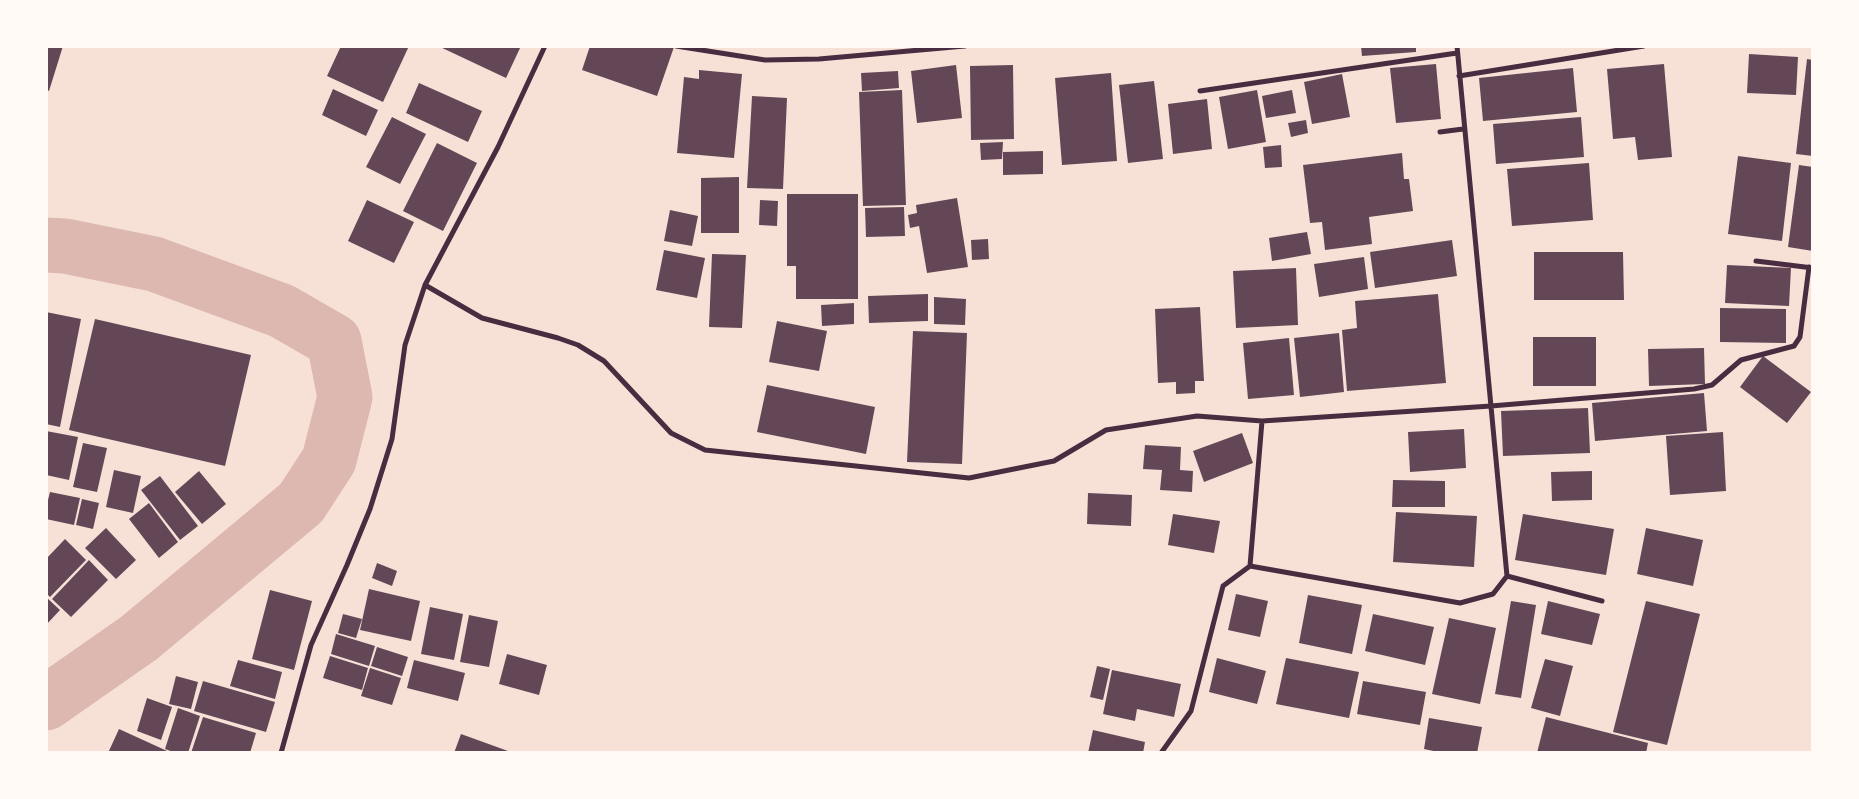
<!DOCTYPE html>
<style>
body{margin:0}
#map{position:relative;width:1859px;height:799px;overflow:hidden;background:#f7e1d7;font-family:"Source Sans 3",sans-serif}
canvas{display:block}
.frame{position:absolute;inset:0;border:48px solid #fffaf5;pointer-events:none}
</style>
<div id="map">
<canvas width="1859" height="799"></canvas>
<div class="frame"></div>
</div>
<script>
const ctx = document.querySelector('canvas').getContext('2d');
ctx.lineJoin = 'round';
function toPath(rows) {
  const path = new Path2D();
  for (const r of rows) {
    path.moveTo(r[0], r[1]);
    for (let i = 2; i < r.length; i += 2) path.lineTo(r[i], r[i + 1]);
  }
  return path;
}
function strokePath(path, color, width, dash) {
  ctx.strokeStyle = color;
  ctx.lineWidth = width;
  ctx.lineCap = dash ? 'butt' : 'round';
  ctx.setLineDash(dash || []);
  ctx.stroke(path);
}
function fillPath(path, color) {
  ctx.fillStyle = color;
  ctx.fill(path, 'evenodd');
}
const river = toPath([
 [46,245,65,246,154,264,282,311,334,341,345,397,329,460,301,503,139,638,46,703]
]);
const building = toPath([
 [46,46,63,46,49,91,46,89],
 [341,46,409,46,383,102,327,76],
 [438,46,521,46,506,78],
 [590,46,672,46,674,47,657,96,582,70],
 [1361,46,1416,46,1416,52,1362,56],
 [1749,54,1798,57,1796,95,1747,93],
 [1807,59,1813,60,1813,156,1796,154],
 [1436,64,1441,119,1396,123,1390,68],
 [1664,64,1672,157,1638,160,1635,137,1613,139,1607,69],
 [956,65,962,118,917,123,911,71],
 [1013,65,1014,139,971,140,970,66],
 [1573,68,1577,112,1483,121,1479,78],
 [699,70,742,74,734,158,677,153,684,77,699,79],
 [898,71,899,88,862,91,861,73],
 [1111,73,1117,161,1062,165,1055,78],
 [1342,74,1350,117,1312,124,1304,82],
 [1154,81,1163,159,1128,163,1119,85],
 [419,83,482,111,468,142,406,113],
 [333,89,378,110,366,136,322,115],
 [902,90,906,205,863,206,859,92],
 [1257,90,1266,142,1228,149,1219,97],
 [1292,90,1296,113,1266,118,1262,96],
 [752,96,787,98,783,189,747,188],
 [1207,99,1212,149,1173,154,1168,104],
 [392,117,426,134,400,184,366,167],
 [1581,117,1584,157,1496,164,1493,124],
 [1306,120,1308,133,1291,137,1288,123],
 [1003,142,1002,159,981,160,980,143],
 [437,143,477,163,443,231,403,211],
 [1281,145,1282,167,1265,168,1263,147],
 [1043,151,1043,174,1003,175,1003,152],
 [1402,153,1404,179,1409,179,1413,211,1369,217,1372,244,1325,250,1322,222,1310,223,1303,165],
 [1738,156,1791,163,1782,241,1728,234],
 [1589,163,1593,220,1512,226,1507,169],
 [1799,165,1813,167,1813,251,1788,247],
 [739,177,739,233,701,233,701,178],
 [787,194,858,194,858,299,796,299,796,266,787,266],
 [957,198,968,267,927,273,919,226,910,228,908,215,917,213,916,205],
 [367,200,414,222,394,263,348,241],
 [760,200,778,201,777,226,759,225],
 [904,207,905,236,866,237,865,208],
 [670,210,698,216,692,246,664,241],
 [1307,232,1311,254,1272,261,1269,238],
 [988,239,989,259,972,260,971,240],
 [1452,240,1457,276,1375,288,1370,252],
 [664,250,705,258,697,298,656,290],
 [1534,252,1623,252,1624,300,1534,300],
 [712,254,746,255,742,328,709,327],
 [1364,257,1368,289,1319,297,1314,264],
 [1727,265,1791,268,1789,306,1725,303],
 [1296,268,1298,325,1236,328,1233,271],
 [928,294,928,321,869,323,868,296],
 [1438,294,1446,383,1347,391,1342,330,1357,328,1355,301],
 [934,297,966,299,965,325,934,324],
 [854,303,854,324,822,326,821,305],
 [1200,307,1204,381,1195,381,1195,393,1176,394,1176,382,1158,383,1155,309],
 [1720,308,1786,309,1786,343,1720,342],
 [46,312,81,319,60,427,46,424],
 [95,319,251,355,225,466,69,430],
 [777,321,827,331,819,371,769,362],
 [913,331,967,333,962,464,907,462],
 [1339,333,1344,392,1300,397,1294,338],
 [1533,337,1596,337,1596,386,1533,386],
 [1289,338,1294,395,1248,399,1243,343],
 [1704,348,1705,384,1649,386,1648,349],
 [1763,356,1811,392,1787,423,1740,387],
 [767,385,875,407,866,454,757,432],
 [1704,393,1707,431,1595,441,1592,403],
 [1588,408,1590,453,1503,456,1501,411],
 [1464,429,1466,468,1410,472,1408,432],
 [46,431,78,437,69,480,46,475],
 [1723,432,1726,491,1670,495,1666,436],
 [1242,433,1253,463,1204,482,1193,451],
 [83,443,107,448,97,492,73,487],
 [1145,445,1181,447,1180,470,1193,471,1192,492,1160,490,1162,470,1143,469],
 [114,470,141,476,133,513,106,507],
 [199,471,226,504,202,524,175,492],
 [1592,471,1592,500,1552,501,1551,472],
 [160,476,198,526,180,540,141,490],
 [1393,480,1445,481,1445,507,1392,507],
 [50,492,80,498,74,525,46,519,46,508],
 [1088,493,1132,495,1131,526,1087,524],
 [82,499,99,503,93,529,76,525],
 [149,503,178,542,159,558,129,519],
 [1396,512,1477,516,1474,567,1393,562],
 [1173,514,1220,521,1214,553,1168,545],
 [1523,514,1614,529,1606,575,1515,560],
 [106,528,136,560,116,579,85,548],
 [1646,528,1703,540,1693,586,1637,574],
 [65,539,86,560,50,597,46,593,46,559],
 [89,560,108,580,71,617,52,599],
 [377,563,397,571,392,586,372,578],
 [369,589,420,601,411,641,360,630],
 [270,590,312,601,294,670,252,659],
 [1236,594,1268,601,1260,637,1228,630],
 [1308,595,1362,605,1352,654,1299,643],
 [46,597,60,610,46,625],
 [1511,601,1536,605,1521,698,1495,694],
 [1548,601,1600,614,1592,645,1541,634],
 [1646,601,1700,614,1667,745,1613,732],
 [430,607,463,614,454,660,421,654],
 [343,614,362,619,356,638,338,633],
 [1373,614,1434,627,1425,665,1365,651],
 [469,615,498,621,489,667,460,662],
 [1449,618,1496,628,1480,704,1432,694],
 [336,634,375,646,369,666,331,654],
 [377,647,408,657,402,676,371,666],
 [507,654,547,665,539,695,499,684],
 [330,656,368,668,362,690,323,678],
 [1217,658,1266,671,1257,704,1209,692],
 [1286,658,1359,672,1349,718,1276,704],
 [1545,659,1573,666,1560,716,1531,708],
 [238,660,282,672,275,699,230,686],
 [414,660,465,673,458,701,407,688],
 [1097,666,1110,669,1103,700,1090,697],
 [370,668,401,678,392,705,361,696],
 [1112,670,1181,684,1174,717,1137,709,1135,721,1103,714],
 [176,676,198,682,191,709,169,704],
 [203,681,275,702,266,732,194,711],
 [1363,681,1426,692,1420,725,1357,714],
 [147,698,172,707,161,740,137,731],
 [178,708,200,716,188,753,176,753,165,749],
 [203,717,256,733,250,753,191,753],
 [1546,717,1648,743,1646,753,1537,753],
 [1429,718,1482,727,1477,753,1443,753,1424,749],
 [119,729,165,750,171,753,108,753],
 [1093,730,1145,742,1143,753,1088,753],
 [461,734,508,751,508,753,454,753]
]);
const minor = toPath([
 [676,46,765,60,819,59,965,46],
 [1457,46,1507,576],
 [1459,76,1644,46],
 [1200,91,1457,53],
 [1440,132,1463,129],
 [1756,261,1813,268],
 [425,285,482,318,558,338,578,345,604,361,671,433,705,450,969,478,1054,461,1106,430,1197,416,1262,421,1491,406,1694,389,1712,385,1741,360,1794,346,1800,337,1809,267],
 [1250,566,1262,421],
 [1507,576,1602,601],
 [281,753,311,645,347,565,370,509,392,439,405,345,425,285,498,147,545,46],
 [1161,753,1191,711,1223,586,1250,566,1460,603,1493,594,1507,576]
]);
strokePath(river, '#dcb8b0', 55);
fillPath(building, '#644757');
strokePath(minor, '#4a2c40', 5);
</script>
